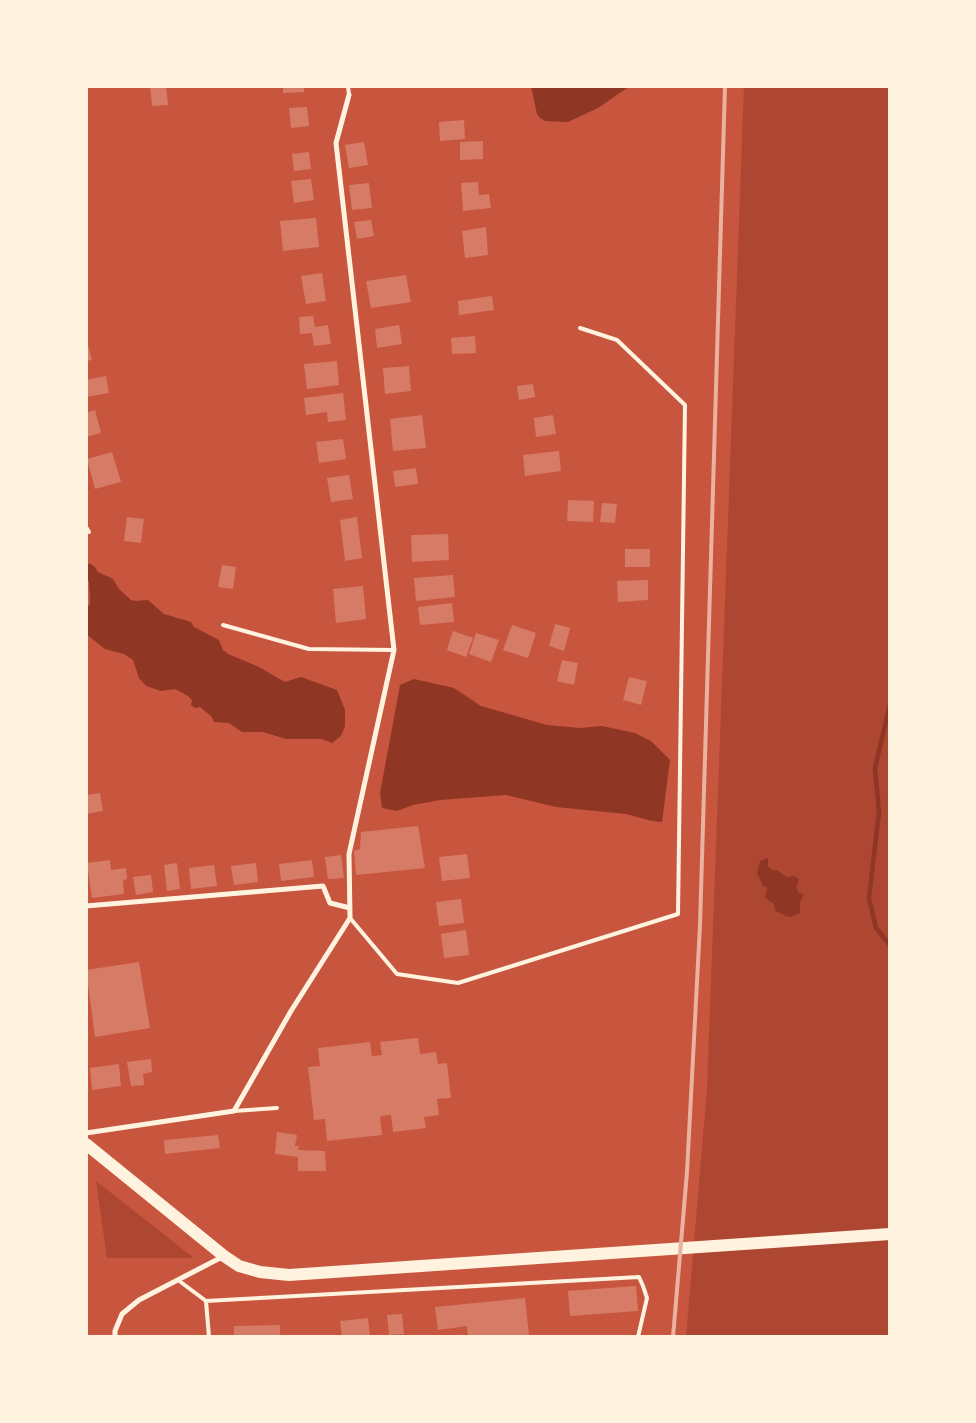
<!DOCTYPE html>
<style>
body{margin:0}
#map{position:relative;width:976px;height:1423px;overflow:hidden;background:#c8553d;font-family:"Noto Sans",sans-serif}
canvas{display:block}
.frame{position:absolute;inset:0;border:88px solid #fff3e0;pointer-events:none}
</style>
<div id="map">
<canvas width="976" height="1423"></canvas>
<div class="frame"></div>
</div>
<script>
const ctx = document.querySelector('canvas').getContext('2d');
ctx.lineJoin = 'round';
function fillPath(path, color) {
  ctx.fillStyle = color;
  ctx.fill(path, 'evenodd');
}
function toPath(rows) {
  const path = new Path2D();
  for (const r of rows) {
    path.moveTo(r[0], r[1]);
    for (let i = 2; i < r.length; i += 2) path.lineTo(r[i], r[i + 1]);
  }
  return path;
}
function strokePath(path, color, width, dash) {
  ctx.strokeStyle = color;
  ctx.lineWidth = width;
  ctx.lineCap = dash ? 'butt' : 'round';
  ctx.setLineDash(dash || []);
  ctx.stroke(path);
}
const green = toPath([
 [744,86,890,86,890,1337,686,1337,707,1089],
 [96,1181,194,1258,107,1258]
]);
const water = toPath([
 [531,86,630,86,598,108,568,122,545,121,540,118,537,114],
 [86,563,91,564,95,567,98,572,113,579,119,589,131,600,136,601,148,600,164,614,191,622,194,627,219,640,223,650,228,654,259,667,285,682,301,677,337,690,345,710,345,726,341,736,332,743,322,739,286,739,263,732,242,732,229,723,214,722,212,717,200,707,195,708,191,705,192,700,188,696,175,689,161,691,146,686,139,678,133,660,124,654,105,649,86,634,86,608,90,604,90,598,89,582,86,576],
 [414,679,454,688,481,706,547,725,580,728,602,726,635,733,651,741,670,760,662,822,652,821,626,814,556,807,506,795,440,800,413,805,397,811,382,808,380,793,400,685],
 [768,858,768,866,772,870,777,870,787,877,794,876,799,879,796,888,799,893,804,894,800,902,800,913,790,917,785,916,783,914,775,911,774,904,765,898,767,888,763,886,757,873,760,861]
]);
const stream = toPath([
 [890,704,875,768,879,812,869,898,876,928,890,945]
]);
const building = toPath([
 [150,86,166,86,168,105,152,106],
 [283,86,304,86,304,92,283,93],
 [307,107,309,126,291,128,289,108],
 [464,120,465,139,440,141,439,122],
 [483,141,483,159,460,160,460,142],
 [364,142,368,165,349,168,345,145],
 [309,152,311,169,294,171,292,154],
 [311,179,314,200,294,203,291,181],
 [478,182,479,195,489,194,491,208,463,211,461,183],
 [369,183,372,208,352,210,349,185],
 [316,218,319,247,283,251,280,221],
 [371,220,374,236,357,239,354,222],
 [486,227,488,255,465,258,462,231],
 [322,273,326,301,306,304,301,276],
 [406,275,411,302,371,308,366,281],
 [492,296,494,310,459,315,458,301],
 [313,316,315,327,328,325,331,344,314,346,312,333,300,334,299,317],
 [399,325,402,344,377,348,375,329],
 [475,336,476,353,452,354,451,338],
 [86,338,92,360,86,361],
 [337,361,339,385,307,389,304,364],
 [409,366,411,391,385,394,383,368],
 [106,376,109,393,86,397,86,380],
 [533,384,535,397,519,400,517,386],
 [343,393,346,420,328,422,327,412,306,415,304,398],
 [95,410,101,433,86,437,86,413],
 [422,415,426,448,393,451,390,419],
 [553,415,556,434,536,437,534,418],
 [343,439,346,459,319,463,316,442],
 [559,451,561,471,525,476,523,455],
 [112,452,121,482,95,489,87,459],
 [416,468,418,484,395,487,393,471],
 [349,475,353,499,331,502,327,478],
 [568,500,594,501,593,522,567,521],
 [602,503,617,504,615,523,600,522],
 [127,517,144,519,141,543,124,541],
 [357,517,362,558,345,561,340,520],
 [448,534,449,560,412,562,411,535],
 [625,549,650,549,650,567,625,567],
 [222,565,236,567,233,589,218,587],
 [453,575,455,597,416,601,414,578],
 [648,580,648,600,618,602,617,581],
 [363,586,366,619,336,623,333,589],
 [452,603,454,622,420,625,418,607],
 [555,624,570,628,564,651,549,646],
 [512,625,536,633,528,658,503,650],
 [453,631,473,638,466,657,447,650],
 [476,633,499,640,491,662,469,654],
 [562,660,578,663,574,685,557,681],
 [629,677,647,681,641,705,623,700],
 [100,793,103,811,86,814,86,795],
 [418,826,425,868,356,875,354,851,360,849,361,832],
 [467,854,470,878,442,881,439,857],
 [341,855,344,878,328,879,325,857],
 [110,860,111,870,126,868,127,879,123,880,124,894,92,898,87,863],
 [312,860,314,877,281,881,279,864],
 [177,863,180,889,167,891,164,865],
 [256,863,258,882,234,885,231,866],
 [214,865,217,886,191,889,189,868],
 [151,875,153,892,136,895,133,877],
 [461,899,464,923,439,926,436,902],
 [466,930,469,955,444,958,441,934],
 [139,962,150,1028,95,1037,86,970],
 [418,1038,420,1054,436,1052,438,1064,447,1063,451,1098,437,1099,439,1115,424,1117,426,1128,393,1132,391,1115,380,1116,382,1135,327,1141,325,1119,314,1120,308,1067,320,1066,318,1048,370,1042,372,1056,382,1055,380,1042],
 [151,1059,152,1072,143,1074,144,1085,131,1086,127,1062],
 [119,1064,121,1086,92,1090,90,1068],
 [277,1132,297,1135,295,1146,299,1146,298,1150,325,1151,326,1171,298,1171,298,1157,275,1154],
 [218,1135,220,1148,165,1154,164,1140],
 [636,1286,638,1311,570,1316,568,1291],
 [525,1298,529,1335,510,1337,468,1337,467,1326,438,1330,435,1307],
 [402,1314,404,1334,389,1335,387,1315],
 [368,1318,370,1337,342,1337,340,1321],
 [280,1325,280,1337,234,1337,234,1326]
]);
const service = toPath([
 [348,86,349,95],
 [86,527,89,532],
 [223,625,309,649,394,650],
 [350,918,397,974,458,983,678,914,685,405,617,340,580,328],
 [234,1111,277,1108],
 [178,1280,206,1301,209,1337],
 [206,1301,639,1277,643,1286,647,1298,638,1337]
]);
const minor = toPath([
 [86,906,323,886,330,903,350,908],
 [86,1133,234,1111,291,1011,350,918,349,854,394,650,336,143,349,95],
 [115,1337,115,1331,122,1314,139,1300,224,1256]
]);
const primary = toPath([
 [86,1144,224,1256,239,1266,260,1272,289,1275,890,1234]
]);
const rail = toPath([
 [673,1337,687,1172,700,925,725,86]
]);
fillPath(green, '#ae4732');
fillPath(water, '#8f3625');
strokePath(stream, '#8f3625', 4.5);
fillPath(building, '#d67c66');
strokePath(service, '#fff3e0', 4);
strokePath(minor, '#fff3e0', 5);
strokePath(primary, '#fff3e0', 12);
strokePath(rail, '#e9b49f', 4);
</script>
